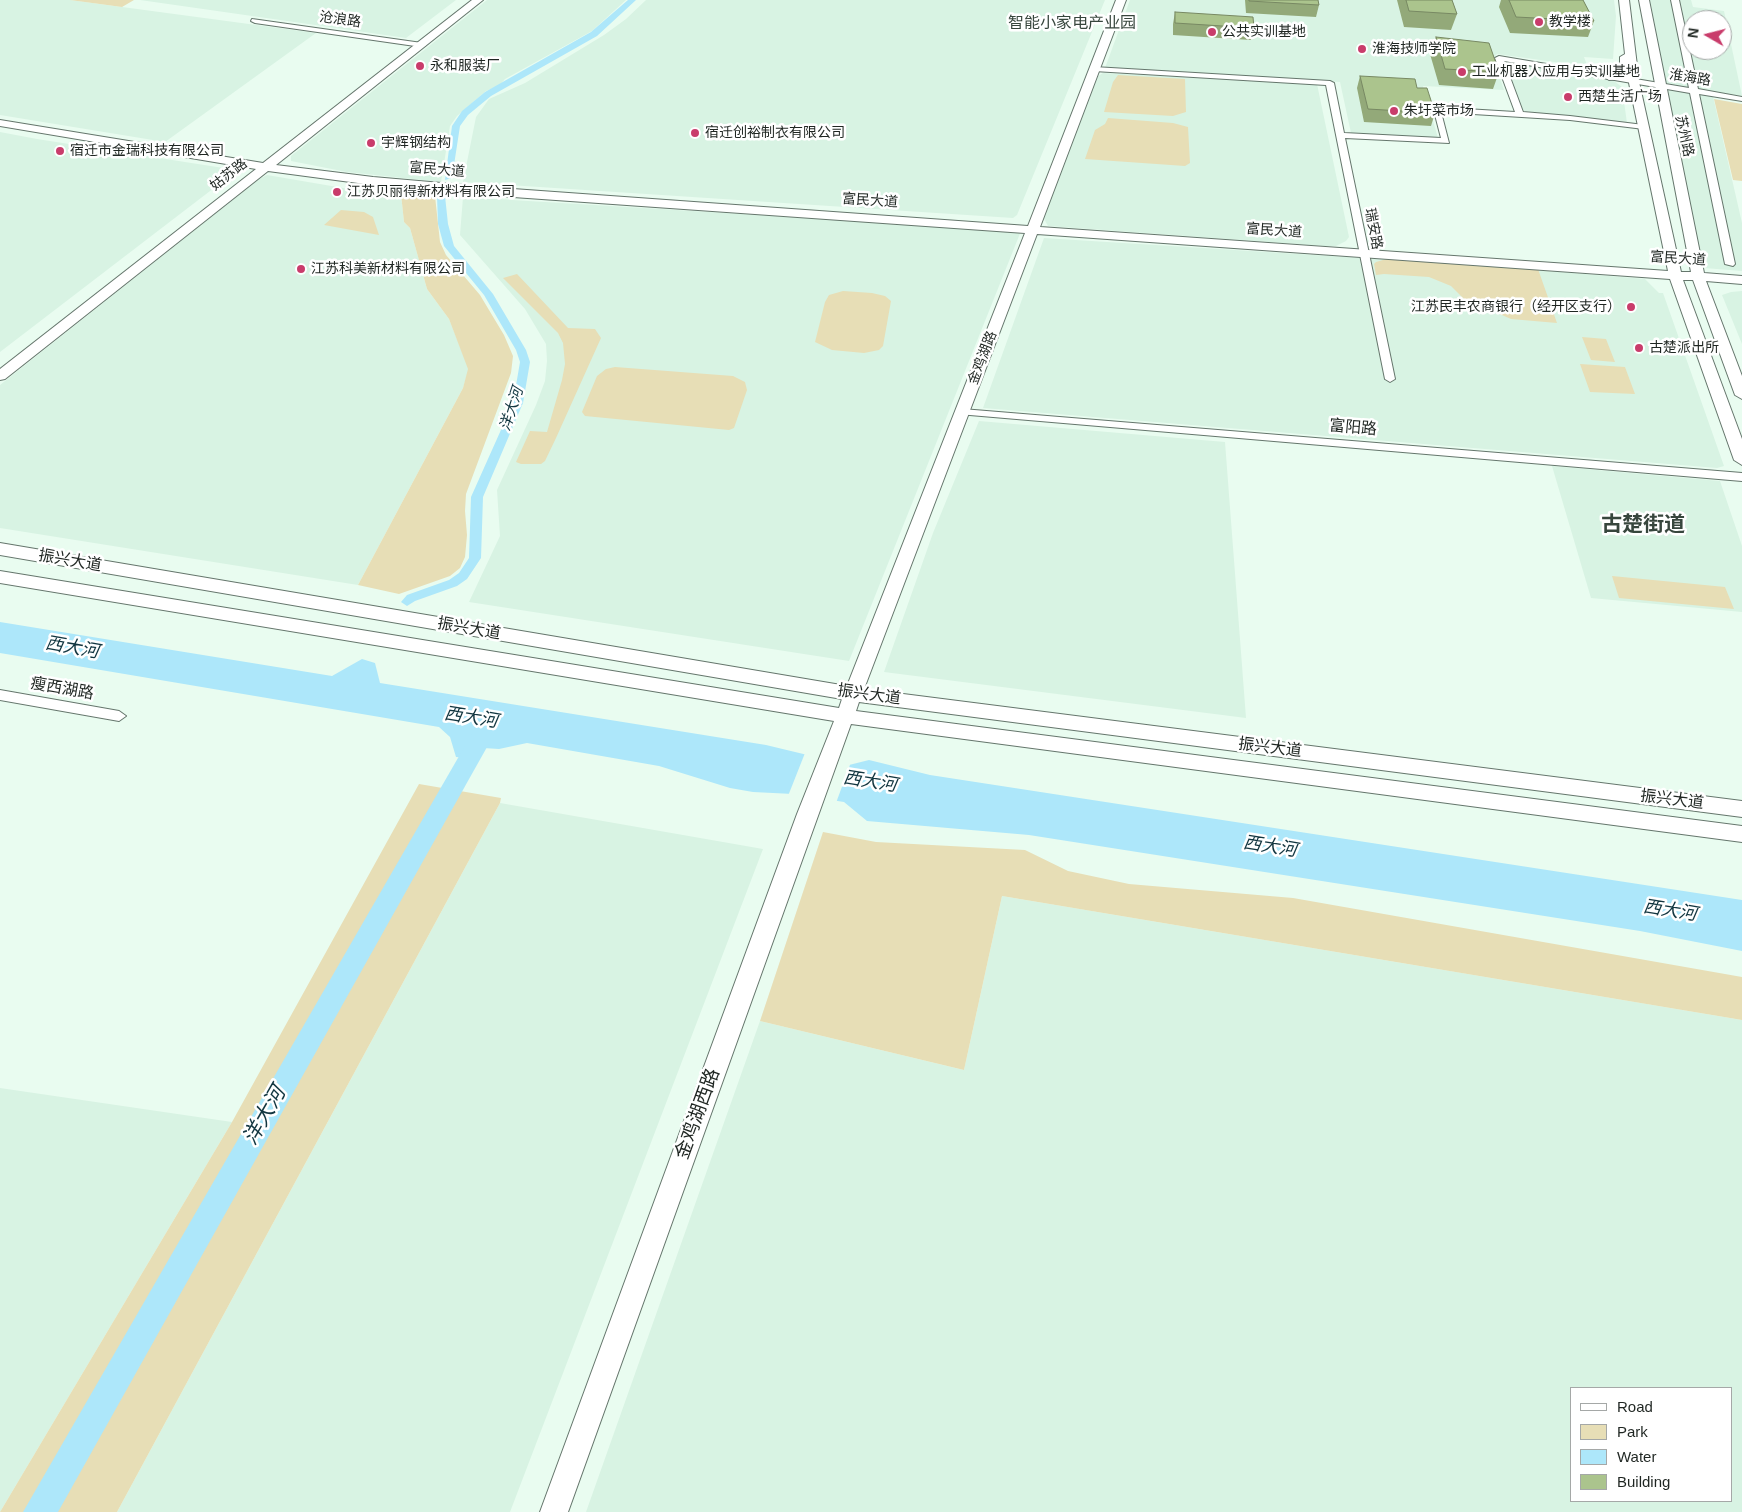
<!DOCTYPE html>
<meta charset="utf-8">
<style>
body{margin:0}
#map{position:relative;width:1742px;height:1512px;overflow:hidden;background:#e9fcf0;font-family:Helvetica,sans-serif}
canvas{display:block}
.legend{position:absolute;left:1570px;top:1387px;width:162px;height:115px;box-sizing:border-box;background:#fff;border:1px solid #a5a8a7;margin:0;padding:6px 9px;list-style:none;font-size:15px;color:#1f2622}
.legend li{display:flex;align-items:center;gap:10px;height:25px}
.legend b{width:25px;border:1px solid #a5a8a7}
.north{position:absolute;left:1682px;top:10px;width:50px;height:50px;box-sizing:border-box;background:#fff;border:1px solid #a5a8a7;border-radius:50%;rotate:278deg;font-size:14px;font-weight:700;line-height:20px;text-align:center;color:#1f2622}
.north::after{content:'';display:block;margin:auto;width:18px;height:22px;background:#c93c6b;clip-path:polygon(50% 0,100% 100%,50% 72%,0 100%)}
</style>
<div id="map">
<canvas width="1742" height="1512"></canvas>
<ul class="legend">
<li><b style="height:6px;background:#fff"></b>Road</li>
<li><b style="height:14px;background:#e7deb6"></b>Park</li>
<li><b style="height:14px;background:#ade7fa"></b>Water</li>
<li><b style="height:14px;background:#abc48d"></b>Building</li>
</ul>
<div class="north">N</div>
</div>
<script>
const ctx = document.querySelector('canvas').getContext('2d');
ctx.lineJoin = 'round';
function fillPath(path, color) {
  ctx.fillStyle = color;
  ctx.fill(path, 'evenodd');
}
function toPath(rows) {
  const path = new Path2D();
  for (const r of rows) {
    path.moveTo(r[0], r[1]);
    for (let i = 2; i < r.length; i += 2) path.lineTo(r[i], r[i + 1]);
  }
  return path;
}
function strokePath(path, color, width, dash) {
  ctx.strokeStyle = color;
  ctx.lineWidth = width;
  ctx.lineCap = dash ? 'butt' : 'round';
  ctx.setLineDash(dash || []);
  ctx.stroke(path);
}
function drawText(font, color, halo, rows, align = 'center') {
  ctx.font = font + ' Helvetica,"Noto Sans SC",sans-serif';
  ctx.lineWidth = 5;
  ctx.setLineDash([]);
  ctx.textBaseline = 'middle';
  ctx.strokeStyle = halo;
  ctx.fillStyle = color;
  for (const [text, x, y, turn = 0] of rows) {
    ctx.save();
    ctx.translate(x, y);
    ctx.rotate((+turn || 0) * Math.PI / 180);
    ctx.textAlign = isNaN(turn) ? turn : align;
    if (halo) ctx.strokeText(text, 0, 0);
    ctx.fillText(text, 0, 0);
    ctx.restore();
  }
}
const built = toPath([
 [0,0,70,0,316,33,165,142,0,115],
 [140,0,456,0,406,38],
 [487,0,626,0,592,31,505,79,499,86,486,91,457,116,450,126,441,182,347,172,291,161,291,156],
 [646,0,1105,0,1017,215,1013,218,463,182,476,117,489,99,525,83,604,35,626,19],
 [1130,0,1614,0,1616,16,1613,59,1584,57,1587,65,1576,65,1497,54,1493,58,1504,90,1423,86,1438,138,1351,133,1340,82,1105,68],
 [1650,0,1691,0,1693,7,1724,11,1742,96,1712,92,1742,223,1742,271,1704,268,1699,261],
 [1692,20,1722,20,1722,50,1692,50],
 [1503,60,1614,81,1622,87,1627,123,1523,111],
 [1103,73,1317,84,1349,237,1346,241,1336,246,1324,246,1048,226,1043,217,1098,76],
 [0,132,37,139,230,169,227,178,0,352],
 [267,175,349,189,401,194,404,222,410,228,427,289,449,319,469,369,463,388,358,585,0,528,0,385,259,179],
 [463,197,1021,231,849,661,469,602,500,536,497,490,536,405,545,381,547,361,546,344,525,309,460,235],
 [1044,238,1346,257,1390,258,1645,279,1659,293,1663,293,1724,466,1717,468,983,408],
 [1742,291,1742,344,1722,295,1731,292],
 [979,421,1225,442,1246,718,884,672,933,533],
 [1552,466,1720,481,1742,546,1742,612,1591,598],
 [500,803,763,849,510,1512,117,1512],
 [1002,896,1742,1020,1742,1512,586,1512,760,1021,964,1070],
 [1571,1388,1731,1388,1731,1501,1571,1501],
 [0,1088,232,1122,0,1512]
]);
const green = toPath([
 [70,0,134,0,122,7],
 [1118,75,1185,79,1186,112,1173,116,1104,112,1113,82],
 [1714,99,1742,104,1742,181,1733,180],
 [1108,118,1173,123,1188,127,1190,163,1185,166,1085,159,1095,130,1105,124],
 [401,194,435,196,440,242,446,255,480,295,504,335,513,356,511,373,466,494,465,511,467,535,465,557,460,568,450,576,399,594,358,585,463,388,468,369,449,319,427,289,410,228,404,222],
 [341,210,364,212,373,217,379,235,324,225],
 [1390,258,1538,269,1557,323,1511,319,1495,312,1475,310,1451,286,1429,277,1384,274,1376,275,1374,264,1376,262],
 [517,274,568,328,595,329,601,338,556,438,545,461,541,464,521,464,516,462,530,431,547,432,562,380,565,364,563,343,558,333,503,278],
 [843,291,872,293,885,296,891,301,883,346,879,350,864,353,832,350,815,342,825,302,829,295],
 [1582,337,1606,339,1615,362,1591,360],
 [1580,364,1625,367,1635,394,1590,392],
 [615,367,733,376,745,382,747,390,734,428,729,430,585,416,582,412,597,376,606,369],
 [1612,576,1725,587,1734,609,1619,598],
 [419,784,501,798,500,803,117,1512,0,1512,232,1122],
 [823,832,876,842,1025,850,1068,871,1129,884,1293,898,1742,977,1742,1020,1002,896,964,1070,760,1021]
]);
const water = toPath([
 [0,622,332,676,362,659,375,663,380,683,766,745,849,765,869,760,930,775,1742,900,1742,951,1640,931,1029,835,867,821,844,802,793,794,753,792,730,788,659,766,527,743,499,749,483,748,474,759,456,757,450,737,439,727,0,653]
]);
const pier = toPath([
 [805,753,851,762,836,803,788,796]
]);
const canal = toPath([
 [628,0,636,0,597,36,491,96,468,115,460,126,452,178,445,180,452,126,462,111,485,92,591,32,628,0],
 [441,193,445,196,448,224,454,246,493,294,526,350,530,362,523,403,483,497,481,558,467,579,457,586,415,601,407,606,401,602,407,595,449,580,459,573,469,558,471,497,513,403,520,362,516,350,484,295,444,246,438,224,437,196,441,193]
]);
const river = toPath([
 [485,723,493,725,496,731,58,1512,23,1512,477,725,485,723]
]);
const street = toPath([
 [1671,0,1679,0,1698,89,1742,97,1742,101,1699,94,1735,264,1733,266,1725,264,1690,93,1504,61,1523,112,1570,116,1644,125,1648,127,1644,129,1570,120,1441,112,1449,143,1345,138,1395,379,1390,382,1385,379,1326,85,1094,71,1090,69,1094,67,1330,81,1334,83,1344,133,1441,138,1433,107,1515,112,1495,58,1499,56,1689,88,1671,0],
 [252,19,422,43,426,45,422,47,255,23,251,21,252,19],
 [962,409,1742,473,1742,481,958,414,957,412,962,409],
 [0,690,119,711,126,716,119,721,0,700,0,690]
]);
const secondary = toPath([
 [472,0,483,0,276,165,373,177,499,188,1028,226,1116,0,1126,0,1040,227,1668,271,1628,78,1609,80,1604,77,1609,74,1620,73,1620,57,1625,54,1619,0,1629,0,1639,82,1681,272,1691,272,1639,0,1649,0,1704,273,1742,276,1742,284,1706,281,1742,376,1742,399,1735,395,1693,280,1683,280,1742,439,1742,465,1734,460,1670,279,1037,234,864,689,1742,801,1742,817,859,702,856,711,1742,826,1742,842,851,724,568,1512,540,1512,797,814,834,721,0,583,0,571,839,708,842,699,0,555,0,543,847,686,1025,233,499,196,373,185,268,171,5,379,0,380,0,369,256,169,0,126,0,120,263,163,472,0]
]);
const wall = toPath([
 [1245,0,1318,0,1319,5,1316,17,1246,13],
 [1397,0,1452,0,1457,14,1451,30,1404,27],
 [1501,0,1583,0,1594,21,1588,37,1510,33,1499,7],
 [1175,12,1254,28,1251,40,1173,35,1173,24],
 [1436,37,1499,72,1493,89,1439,85,1430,54],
 [1360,76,1417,88,1435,113,1431,126,1364,122,1357,88]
]);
const building = toPath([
 [1249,0,1318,0,1319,5,1249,1,1249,0],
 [1406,0,1452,0,1457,14,1409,11,1406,0],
 [1509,0,1583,0,1594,21,1516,17,1509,0],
 [1175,12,1253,17,1254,28,1175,23,1175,12],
 [1436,37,1489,43,1499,72,1445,69,1436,37],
 [1360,76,1415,79,1417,88,1427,88,1435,113,1368,109,1360,76]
]);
const markers = [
 [1539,22,5,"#c93c6b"],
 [1212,32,5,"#c93c6b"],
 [1362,49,5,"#c93c6b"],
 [420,66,5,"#c93c6b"],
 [1462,72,5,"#c93c6b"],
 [1568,97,5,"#c93c6b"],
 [1394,111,5,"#c93c6b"],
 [695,133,5,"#c93c6b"],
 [371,143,5,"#c93c6b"],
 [60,151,5,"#c93c6b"],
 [337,192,5,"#c93c6b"],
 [301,269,5,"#c93c6b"],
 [1631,307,5,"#c93c6b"],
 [1639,348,5,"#c93c6b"]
];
const farStreetnames = [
 ["沧浪路",340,20,8],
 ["淮海路",1690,78,9],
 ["苏州路",1684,136,78],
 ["富民大道",437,170,5],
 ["姑苏路",229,175,-38],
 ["富民大道",870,201,4],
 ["瑞安路",1373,229,79],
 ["富民大道",1274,231,4],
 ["富民大道",1678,259,4],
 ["金鸡湖路",983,358,-69]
];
const farPoinames = [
 ["教学楼",1549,22],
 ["公共实训基地",1222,32],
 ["淮海技师学院",1372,49],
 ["永和服装厂",430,66],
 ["工业机器人应用与实训基地",1472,72],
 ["西楚生活广场",1578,97],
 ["朱圩菜市场",1404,111],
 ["宿迁创裕制衣有限公司",705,133],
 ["宇辉钢结构",381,143],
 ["宿迁市金瑞科技有限公司",70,151],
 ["江苏贝丽得新材料有限公司",347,192],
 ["江苏科美新材料有限公司",311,269],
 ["江苏民丰农商银行（经开区支行）",1621,307,"right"],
 ["古楚派出所",1649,348]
];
const farWaternames = [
 ["洋大河",512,409,-72]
];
const farQuarternames = [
 ["智能小家电产业园",1072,24]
];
const streetNames = [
 ["富阳路",1353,428,5],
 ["振兴大道",70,561,10],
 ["振兴大道",469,629,10],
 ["瘦西湖路",62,689,10],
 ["振兴大道",869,695,8],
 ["振兴大道",1270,748,7],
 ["振兴大道",1672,800,7]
];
const waterNames = [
 ["西大河",72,648,10],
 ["西大河",471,718,9],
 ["西大河",870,782,9],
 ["西大河",1270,847,9],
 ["西大河",1670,911,9]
];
const nearStreetnames = [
 ["金鸡湖西路",698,1114,-70]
];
const districtNames = [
 ["古楚街道",1643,525]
];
const nearWaternames = [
 ["洋大河",265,1116,-60]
];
fillPath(built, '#d8f3e3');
fillPath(green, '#e7deb6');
fillPath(water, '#ade7fa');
fillPath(pier, '#e9fcf0');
fillPath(canal, '#ade7fa');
fillPath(river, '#ade7fa');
strokePath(street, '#65766c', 2);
strokePath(secondary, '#65766c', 2);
fillPath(street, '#fff');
fillPath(secondary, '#fff');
fillPath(wall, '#93a979');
fillPath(building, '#abc48d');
strokePath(building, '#788963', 1);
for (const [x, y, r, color] of markers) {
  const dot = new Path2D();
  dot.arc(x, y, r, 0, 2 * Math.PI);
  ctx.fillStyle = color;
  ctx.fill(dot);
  strokePath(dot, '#fff', 2);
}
drawText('14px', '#1f2622', '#fff', farStreetnames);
drawText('14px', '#1f2622', '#fff', farPoinames, 'left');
drawText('italic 15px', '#123640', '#fff', farWaternames);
drawText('16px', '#37463d', '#fff', farQuarternames);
drawText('16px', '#1f2622', '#fff', streetNames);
drawText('italic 18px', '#123640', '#fff', waterNames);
drawText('19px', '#1f2622', '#fff', nearStreetnames);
drawText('bold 21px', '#37463d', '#fff', districtNames);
drawText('italic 21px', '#123640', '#fff', nearWaternames);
</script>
